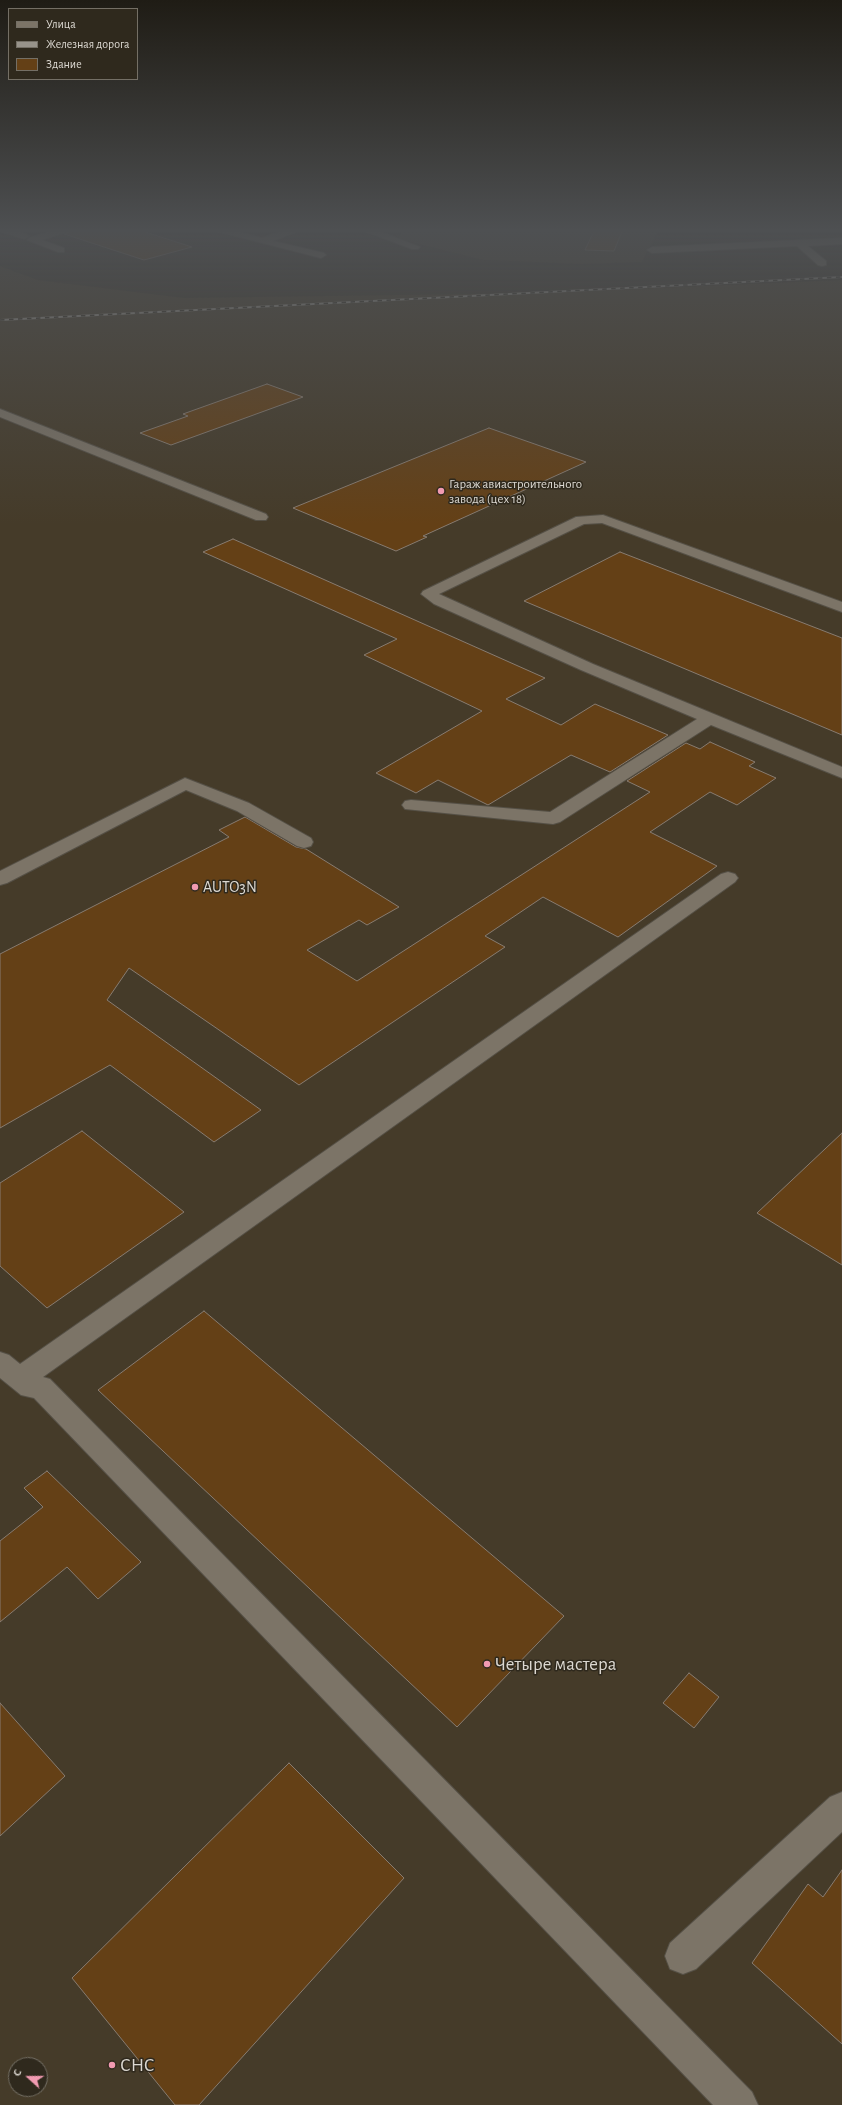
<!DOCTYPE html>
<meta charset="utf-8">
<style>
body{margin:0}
#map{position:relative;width:842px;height:2105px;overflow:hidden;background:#393327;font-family:"Alegreya Sans",sans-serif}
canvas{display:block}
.legend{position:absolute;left:8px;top:8px;width:130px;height:72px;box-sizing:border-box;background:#2f291d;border:1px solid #746f65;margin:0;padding:5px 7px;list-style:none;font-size:12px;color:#dcd8d1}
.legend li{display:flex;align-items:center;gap:8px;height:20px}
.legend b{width:20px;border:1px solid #746f65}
.north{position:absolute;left:8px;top:2057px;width:40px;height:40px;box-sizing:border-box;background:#2f291d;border:1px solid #746f65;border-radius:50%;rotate:291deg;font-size:11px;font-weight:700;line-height:16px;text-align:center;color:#dcd8d1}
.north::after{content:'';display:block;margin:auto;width:14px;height:18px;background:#f19ab1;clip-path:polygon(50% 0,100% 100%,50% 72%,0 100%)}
</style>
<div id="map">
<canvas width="842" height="2105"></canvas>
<ul class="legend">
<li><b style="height:5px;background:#7c7467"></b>Улица</li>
<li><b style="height:5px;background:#98938a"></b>Железная дорога</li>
<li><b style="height:11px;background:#644016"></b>Здание</li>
</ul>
<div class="north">С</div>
</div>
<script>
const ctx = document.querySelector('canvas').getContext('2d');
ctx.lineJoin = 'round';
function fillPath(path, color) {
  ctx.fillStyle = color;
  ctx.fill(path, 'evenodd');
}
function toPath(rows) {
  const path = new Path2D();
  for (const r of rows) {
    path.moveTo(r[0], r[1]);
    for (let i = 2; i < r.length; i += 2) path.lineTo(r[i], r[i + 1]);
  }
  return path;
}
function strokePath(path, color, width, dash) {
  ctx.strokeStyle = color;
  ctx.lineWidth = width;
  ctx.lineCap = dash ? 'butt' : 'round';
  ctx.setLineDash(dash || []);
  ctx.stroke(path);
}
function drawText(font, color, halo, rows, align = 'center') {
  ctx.font = font + ' "Alegreya Sans",sans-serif';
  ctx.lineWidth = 3;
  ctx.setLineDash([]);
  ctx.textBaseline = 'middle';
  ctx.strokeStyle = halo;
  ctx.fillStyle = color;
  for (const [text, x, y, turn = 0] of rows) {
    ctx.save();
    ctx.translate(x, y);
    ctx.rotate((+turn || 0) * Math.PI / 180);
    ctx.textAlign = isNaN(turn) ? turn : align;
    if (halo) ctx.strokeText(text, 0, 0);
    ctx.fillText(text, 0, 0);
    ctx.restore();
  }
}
const built = toPath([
 [403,229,659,229,642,262,582,264,483,260,398,239],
 [0,266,38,280,184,298,537,293,842,280,842,2105,0,2105],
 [16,2065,40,2065,40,2089,16,2089]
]);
const building = toPath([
 [76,229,136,229,192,247,144,260,64,234,76,229],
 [595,229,623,229,614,251,585,250,595,229],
 [267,384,303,397,171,445,140,433,188,416,183,414,267,384],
 [489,428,586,462,423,536,427,537,396,551,293,508,489,428],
 [233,539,545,678,506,699,561,725,595,704,668,735,610,772,571,755,488,805,438,780,416,793,376,773,482,711,364,655,397,639,203,552,233,539],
 [620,552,842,638,842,735,524,601,620,552],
 [710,742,755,762,749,766,776,778,737,805,710,792,650,832,717,866,618,937,543,897,485,936,505,947,299,1085,129,968,107,1000,261,1110,214,1142,110,1065,0,1128,0,954,229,837,219,830,245,817,296,847,306,849,399,907,367,925,359,920,307,950,357,981,650,792,627,781,686,743,700,749,710,742],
 [82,1131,184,1212,47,1308,0,1266,0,1183,82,1131],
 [842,1133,842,1265,757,1213,842,1133],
 [204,1311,564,1616,457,1727,98,1390,204,1311],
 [47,1471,141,1562,98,1599,67,1567,0,1622,0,1541,43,1507,24,1488,47,1471],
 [689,1673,719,1697,694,1728,663,1703,689,1673],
 [0,1703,65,1776,0,1836,0,1703],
 [289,1763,404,1878,199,2105,175,2105,72,1978,289,1763],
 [842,1870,842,2044,752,1963,808,1884,823,1897,842,1870]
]);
const minor = toPath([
 [0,229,13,229,29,236,24,239,0,231,0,229],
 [59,229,75,229,42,240,64,248,64,252,58,252,27,240,29,238,59,229],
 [208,229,226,229,262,238,288,229,303,229,273,241,324,253,326,255,321,258,208,229],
 [359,229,373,229,420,247,418,249,412,249,359,229],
 [842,238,842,244,808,246,826,261,826,265,822,266,818,265,797,246,652,253,647,250,652,247,842,238],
 [0,409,266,514,268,517,266,520,256,520,0,417,0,409],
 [603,515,842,602,842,612,602,523,584,524,439,594,593,664,842,767,842,778,711,725,560,822,553,824,405,809,402,805,405,801,411,800,550,812,697,719,581,670,434,604,421,594,423,591,576,517,603,515],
 [185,778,249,803,311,838,313,842,311,846,304,848,297,846,237,811,186,790,7,883,0,885,0,871,185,778],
 [728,872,735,874,738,878,735,882,43,1377,50,1379,752,2092,758,2105,713,2105,34,1398,21,1395,0,1378,0,1352,9,1355,20,1364,721,874,728,872],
 [842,1792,842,1832,696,1969,683,1974,670,1969,665,1956,670,1943,830,1797,842,1792]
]);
const rail = toPath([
 [0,320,842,277]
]);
const markers = [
 [441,491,4,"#f19ab1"],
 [195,887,4,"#f19ab1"],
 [487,1664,4,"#f19ab1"],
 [112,2065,4,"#f19ab1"]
];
const farPoinames = [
 ["Гараж авиастроительного",449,484],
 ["завода (цех 18)",449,499]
];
const poiNames = [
 ["AUTO3N",203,887]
];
const nearPoinames = [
 ["Четыре мастера",495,1664],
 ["СНС",120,2065]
];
fillPath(built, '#453b29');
fillPath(building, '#644016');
strokePath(building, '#877b70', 1);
strokePath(minor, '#555046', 2);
fillPath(minor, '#7c7467');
strokePath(rail, '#98938a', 2);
strokePath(rail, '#2f291d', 1.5, [4.5]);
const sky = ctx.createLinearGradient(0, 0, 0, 524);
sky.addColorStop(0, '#1f1c15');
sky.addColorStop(0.44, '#4e5052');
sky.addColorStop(1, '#4e505200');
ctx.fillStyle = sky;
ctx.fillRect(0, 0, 842, 524);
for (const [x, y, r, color] of markers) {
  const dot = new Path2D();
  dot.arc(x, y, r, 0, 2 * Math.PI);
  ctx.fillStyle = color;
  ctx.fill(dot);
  strokePath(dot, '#2f291d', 1.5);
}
drawText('13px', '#dcd8d1', '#2f291d', farPoinames, 'left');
drawText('16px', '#dcd8d1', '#2f291d', poiNames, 'left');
drawText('19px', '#dcd8d1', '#2f291d', nearPoinames, 'left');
</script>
